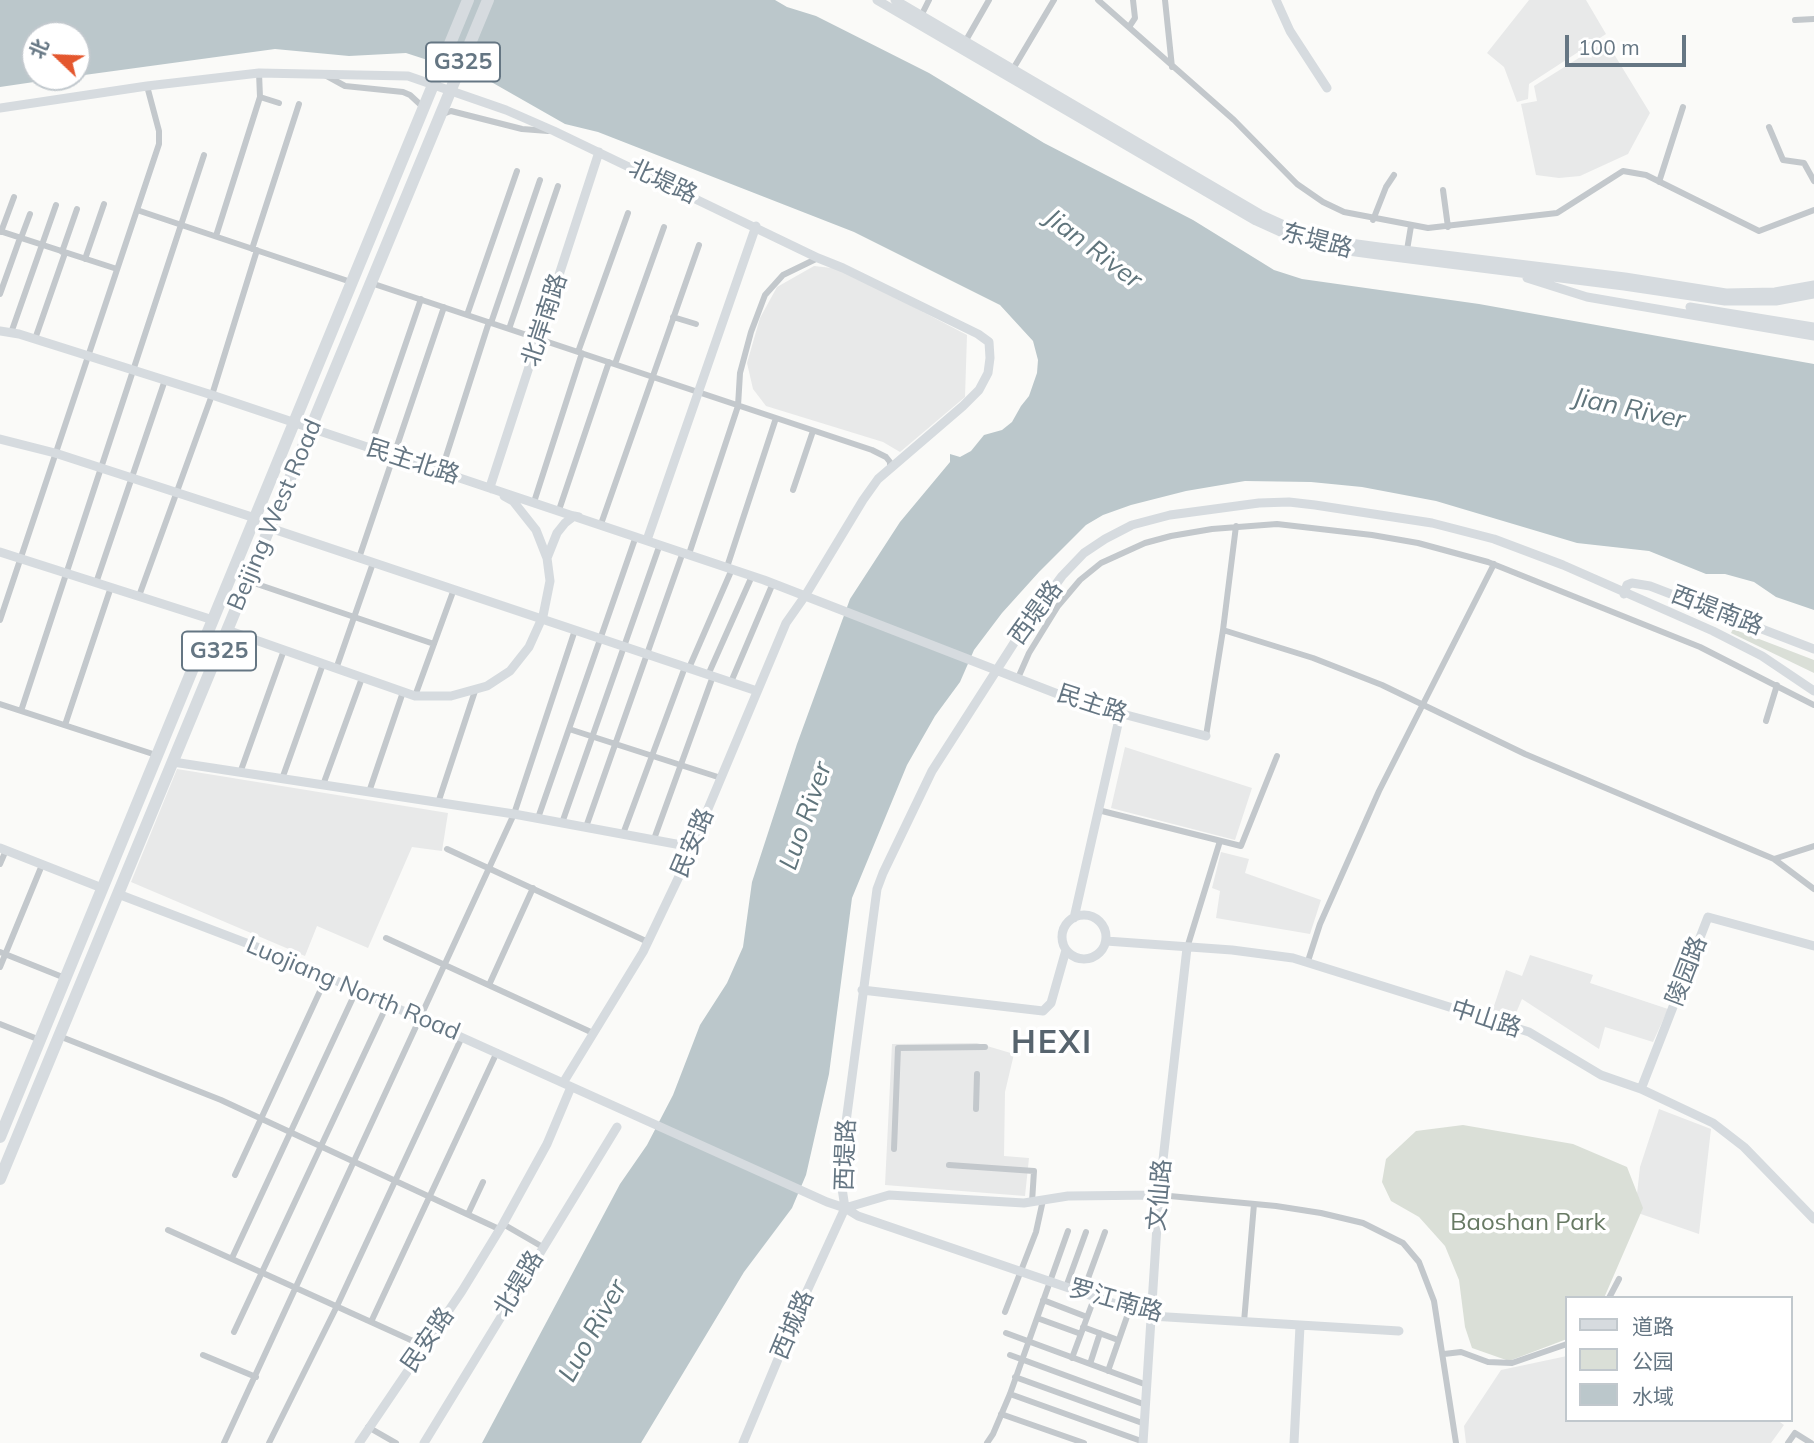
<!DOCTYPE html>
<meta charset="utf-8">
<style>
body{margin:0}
#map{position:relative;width:1814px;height:1443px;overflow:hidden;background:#fafaf8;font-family:Mulish,"Noto Sans SC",sans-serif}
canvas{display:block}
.legend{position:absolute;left:1565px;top:1296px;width:228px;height:126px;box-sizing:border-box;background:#fff;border:2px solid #c1c8cd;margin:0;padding:9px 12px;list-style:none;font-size:21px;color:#657683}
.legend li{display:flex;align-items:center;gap:14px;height:35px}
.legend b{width:35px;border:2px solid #c1c8cd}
.north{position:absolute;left:21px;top:21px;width:70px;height:70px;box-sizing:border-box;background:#fff;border:2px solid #c1c8cd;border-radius:50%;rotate:293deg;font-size:19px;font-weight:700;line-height:28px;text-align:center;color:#657683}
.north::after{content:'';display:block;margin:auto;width:24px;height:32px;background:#e4572e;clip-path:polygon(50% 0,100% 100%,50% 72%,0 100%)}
.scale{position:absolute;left:1565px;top:35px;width:121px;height:32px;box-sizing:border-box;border:4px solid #657683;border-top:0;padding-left:9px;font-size:21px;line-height:24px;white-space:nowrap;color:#657683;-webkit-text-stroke:5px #fff;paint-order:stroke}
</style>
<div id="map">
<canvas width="1814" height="1443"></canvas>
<ul class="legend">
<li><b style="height:9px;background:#d6dbdf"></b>道路</li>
<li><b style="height:19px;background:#dadfd7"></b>公园</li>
<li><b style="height:19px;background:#bbc7cb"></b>水域</li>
</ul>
<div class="north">北</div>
<div class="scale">100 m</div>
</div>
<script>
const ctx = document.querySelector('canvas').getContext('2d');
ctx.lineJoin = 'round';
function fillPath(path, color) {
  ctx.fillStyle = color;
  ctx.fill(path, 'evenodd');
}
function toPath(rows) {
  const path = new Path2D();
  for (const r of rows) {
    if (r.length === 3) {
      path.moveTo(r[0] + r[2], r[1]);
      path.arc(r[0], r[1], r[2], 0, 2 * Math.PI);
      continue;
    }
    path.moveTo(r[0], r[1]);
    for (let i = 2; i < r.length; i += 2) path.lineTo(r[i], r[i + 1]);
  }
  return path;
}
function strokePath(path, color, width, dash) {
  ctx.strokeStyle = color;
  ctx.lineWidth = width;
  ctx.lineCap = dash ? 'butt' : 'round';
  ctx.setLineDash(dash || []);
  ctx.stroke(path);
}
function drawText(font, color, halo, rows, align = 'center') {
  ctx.font = font + ' Mulish,"Noto Sans SC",sans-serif';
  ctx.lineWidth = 7;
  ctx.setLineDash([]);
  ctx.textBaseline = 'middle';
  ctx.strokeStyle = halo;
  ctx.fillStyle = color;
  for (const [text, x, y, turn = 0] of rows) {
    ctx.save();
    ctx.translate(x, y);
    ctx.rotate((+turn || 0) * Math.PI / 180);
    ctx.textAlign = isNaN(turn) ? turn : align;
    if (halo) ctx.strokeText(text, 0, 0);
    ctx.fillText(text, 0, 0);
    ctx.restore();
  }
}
const built = toPath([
 [1529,0,1586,0,1606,34,1529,84,1528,99,1517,102,1504,67,1487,53],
 [1606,41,1650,113,1628,154,1580,176,1559,178,1536,175,1521,104,1537,101,1534,86],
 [814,266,841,269,967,335,965,397,900,452,883,442,766,406,753,389,747,363,760,318,777,287],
 [1125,747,1252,788,1235,840,1111,808],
 [177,769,448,813,442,851,412,847,368,948,317,926,305,956,131,882],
 [1221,852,1249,859,1245,873,1321,900,1310,934,1216,918,1220,891,1212,888],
 [1530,955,1593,975,1590,983,1668,1009,1653,1042,1605,1027,1599,1049,1522,999,1513,1020,1492,1012,1506,970,1522,976],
 [977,1043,1014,1054,1005,1092,1004,1156,1029,1158,1025,1196,885,1185,892,1044],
 [1659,1109,1711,1129,1699,1234,1635,1212,1640,1167],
 [1567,1356,1567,1420,1777,1420,1784,1425,1771,1443,1466,1443,1464,1426,1501,1370]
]);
const green = toPath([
 [1733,629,1814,660,1814,673,1731,633],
 [1463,1125,1573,1144,1627,1167,1643,1208,1604,1298,1567,1298,1567,1339,1509,1361,1472,1348,1465,1327,1459,1280,1445,1246,1419,1217,1391,1201,1382,1182,1386,1159,1416,1131]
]);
const water = toPath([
 [0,0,775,0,787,7,816,16,929,73,1044,143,1193,220,1274,270,1302,279,1479,304,1814,364,1814,610,1776,597,1754,582,1725,574,1706,574,1649,551,1577,543,1436,501,1362,487,1311,482,1245,481,1186,491,1131,505,1103,515,1086,525,1039,572,1002,613,974,650,960,682,935,716,907,765,852,898,829,1074,806,1175,792,1208,744,1272,641,1443,482,1443,620,1184,647,1145,673,1095,700,1025,727,983,743,947,752,882,797,744,850,599,900,522,950,462,950,454,960,457,971,451,984,435,1002,430,1012,422,1021,406,1029,396,1037,373,1038,360,1033,341,1000,305,854,232,598,132,565,124,486,79,406,53,349,56,275,49,77,76,77,35,35,35,35,77,68,77,0,87]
]);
const street = toPath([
 [1098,0,1234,120,1297,184,1323,202,1344,212,1428,228,1557,213,1623,171,1646,175,1759,231,1814,210],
 [1165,0,1172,67],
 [921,16,929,0],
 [1795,20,1814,19],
 [1129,27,1135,18,1133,0],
 [965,42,989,0],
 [1013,69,1054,0],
 [259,73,260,97,279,103],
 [325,75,345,86,403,92,410,95,423,107],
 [443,114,451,111,522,129,548,131],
 [1769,127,1783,160,1804,163,1814,181],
 [1659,182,1683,107],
 [1443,190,1448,227],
 [137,210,351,282],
 [1373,220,1386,187,1394,175],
 [0,231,117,269],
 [1,232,14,197],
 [216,236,260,97],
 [21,238,30,214],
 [252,249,299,104],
 [1407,250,1411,226],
 [62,252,77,209],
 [85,259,104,204],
 [371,283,872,450,886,457,890,462,890,468],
 [0,294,20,238],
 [467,315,517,171],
 [673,317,696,324],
 [491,323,540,180],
 [509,329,558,186],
 [11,333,56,205],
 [35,339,65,253],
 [578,352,628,213],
 [615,364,664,227],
 [370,448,421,299],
 [441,472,489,322],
 [793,490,813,431],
 [534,502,582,353],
 [559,510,609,362],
 [601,524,699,245],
 [689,554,738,406,740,373,751,332,765,295,783,275,818,258],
 [359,558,444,307],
 [727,567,776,418],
 [248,581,434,644],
 [96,583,165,380],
 [139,596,212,395,257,250],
 [0,620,159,144,159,131,147,86],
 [1223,630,1313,658,1382,685,1525,754,1774,859,1814,889],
 [689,668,732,569],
 [336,669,373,563],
 [708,675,752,576],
 [1018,678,1029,653,1058,606,1080,580,1101,563,1145,543,1171,536,1212,529,1277,524,1372,535,1418,543,1488,562,1700,647,1814,705],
 [731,682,773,583],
 [415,696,454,589],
 [0,704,156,755],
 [21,711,204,155],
 [1766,721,1777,685],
 [65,725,111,587],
 [569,729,721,778],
 [1206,736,1223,630,1236,526],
 [240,773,284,650],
 [282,779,323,664],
 [323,785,362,678],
 [369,792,403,692],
 [438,803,475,691],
 [1098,810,1241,846,1277,756],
 [538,818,636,536],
 [562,823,660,544],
 [586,827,683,552],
 [623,834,685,667],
 [654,839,713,676],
 [447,849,648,942],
 [1774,859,1814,846],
 [0,864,6,850],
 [386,938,593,1033],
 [1187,948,1220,841],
 [0,952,65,978],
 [1308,961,1320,924,1379,791,1494,564],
 [0,967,42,865],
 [489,985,533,888],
 [0,1024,40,1040],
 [59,1036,221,1100,499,1229],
 [976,1109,977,1074],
 [894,1149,898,1048,985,1047],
 [949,1165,1034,1171,1032,1202],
 [235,1175,327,976],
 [1159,1195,1276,1206,1321,1213,1363,1223,1403,1243,1419,1262,1434,1301,1456,1443],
 [468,1214,483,1182],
 [503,1224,541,1246],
 [168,1230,424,1346],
 [232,1258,357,989],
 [1066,1287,1086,1232],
 [1083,1292,1105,1232],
 [1609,1298,1619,1279],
 [1043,1300,1087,1317],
 [1005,1312,1036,1232,1043,1200],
 [1037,1318,1081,1334],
 [371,1322,497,1052],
 [1244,1322,1254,1204],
 [1083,1327,1118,1340],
 [234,1332,388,1003],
 [1006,1333,1147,1385],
 [1444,1354,1461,1352,1488,1362,1512,1363,1567,1344],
 [203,1355,256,1377],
 [1010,1355,1146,1405],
 [1072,1358,1095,1296],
 [1090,1364,1100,1333],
 [1108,1371,1130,1308],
 [1015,1377,1145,1424],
 [1010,1394,1144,1442],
 [1001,1414,1084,1443],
 [368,1427,396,1443],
 [224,1443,514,814,575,630],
 [269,1443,337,1306,462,1037],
 [987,1443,993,1434,1010,1394,1068,1231],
 [1788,1443,1795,1433,1811,1443]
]);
const secondary = toPath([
 [877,0,1256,221,1300,241,1326,248,1378,255,1624,286,1725,301,1776,301,1814,294],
 [895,0,1260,214,1302,233,1328,240,1379,247,1625,277,1726,293,1775,292,1814,285],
 [1276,0,1290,31,1327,88],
 [0,108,147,86,259,73,408,76,506,110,554,131,818,258,843,268,978,334,989,342,990,358,988,373,979,390,963,406,878,479,863,500,805,596,786,623,684,866,643,952,563,1083],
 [1527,278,1587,297,1814,336],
 [1690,307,1814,327],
 [0,331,19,334,212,395,764,580,1081,703,1206,736],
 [0,439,55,453,255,518],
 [492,489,490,487,599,152],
 [270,528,757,691],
 [647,540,756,226],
 [0,552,213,620],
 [547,558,557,533,565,523,574,516,579,517],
 [1624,594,1627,585,1632,583,1650,586,1814,649],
 [227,630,415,696,451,696,487,686,510,671,529,647,543,616,550,581,547,558,536,530,513,501,504,496],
 [173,762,514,814,692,847],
 [0,848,102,888],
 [118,894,288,959,827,1202,845,1208,889,1195,1024,1203,1068,1196,1159,1195],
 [1084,937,22],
 [1074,918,1120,715],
 [1106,941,1232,950,1293,958,1529,1032,1601,1075,1641,1089,1713,1123,1744,1147,1814,1219],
 [862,990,1043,1011,1051,1003,1066,950],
 [1641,1089,1708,917,1814,946],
 [845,1208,842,1188,844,1137,873,919,877,889,883,873,932,771,1023,629,1062,576,1084,553,1105,539,1132,525,1170,515,1259,503,1289,502,1315,505,1432,523,1494,539,1563,565,1713,631,1762,656,1814,691],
 [845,1208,858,1216,1151,1316,1399,1331],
 [359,1443,462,1291,503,1224,547,1144,571,1087],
 [424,1443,617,1127],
 [743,1443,801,1304,845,1208],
 [1143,1443,1159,1195,1187,948],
 [1294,1443,1300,1326]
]);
const highway = toPath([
 [0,1137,468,0],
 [0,1179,488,0]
]);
const shields = [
 [463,62,74],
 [219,651,74]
];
const shieldNames = [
 ["G325",463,62],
 ["G325",219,651]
];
const streetNames = [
 ["北堤路",663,182,25],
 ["东堤路",1317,241,15],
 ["北岸南路",545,320,-72],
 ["民主北路",413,462,18],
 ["Beijing West Road",275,515,-67],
 ["西堤南路",1717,611,21],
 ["西堤路",1036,613,-54],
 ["民主路",1092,704,18],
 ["民安路",693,843,-67],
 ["陵园路",1687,971,-69],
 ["Luojiang North Road",353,989,23],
 ["中山路",1486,1019,18],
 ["西堤路",846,1155,-88],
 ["文仙路",1160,1195,-85],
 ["北堤路",519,1284,-59],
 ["罗江南路",1116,1301,16],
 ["西城路",793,1325,-67],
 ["民安路",428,1340,-55]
];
const parkNames = [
 ["Baoshan Park",1528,1223]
];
const waterNames = [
 ["Jian River",1093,249,37],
 ["Jian River",1629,409,12],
 ["Luo River",806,816,-71],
 ["Luo River",593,1331,-61]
];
const districtNames = [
 ["HEXI",1052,1043]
];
fillPath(built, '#e8e9e9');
fillPath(green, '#dadfd7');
fillPath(water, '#bbc7cb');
strokePath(street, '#c3c8cc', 6);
strokePath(secondary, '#d6dbdf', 9);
strokePath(highway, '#d6dbdf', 12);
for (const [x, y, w] of shields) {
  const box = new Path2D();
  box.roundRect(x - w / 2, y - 19.5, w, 39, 5);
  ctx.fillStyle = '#fff';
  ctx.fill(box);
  strokePath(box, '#657683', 2);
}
drawText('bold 23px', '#657683', null, shieldNames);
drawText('24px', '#657683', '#fff', streetNames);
drawText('24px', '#687a64', '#fff', parkNames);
drawText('italic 26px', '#60757c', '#fff', waterNames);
ctx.letterSpacing = '2px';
drawText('bold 32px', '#57646e', '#fff', districtNames);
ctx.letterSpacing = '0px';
</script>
